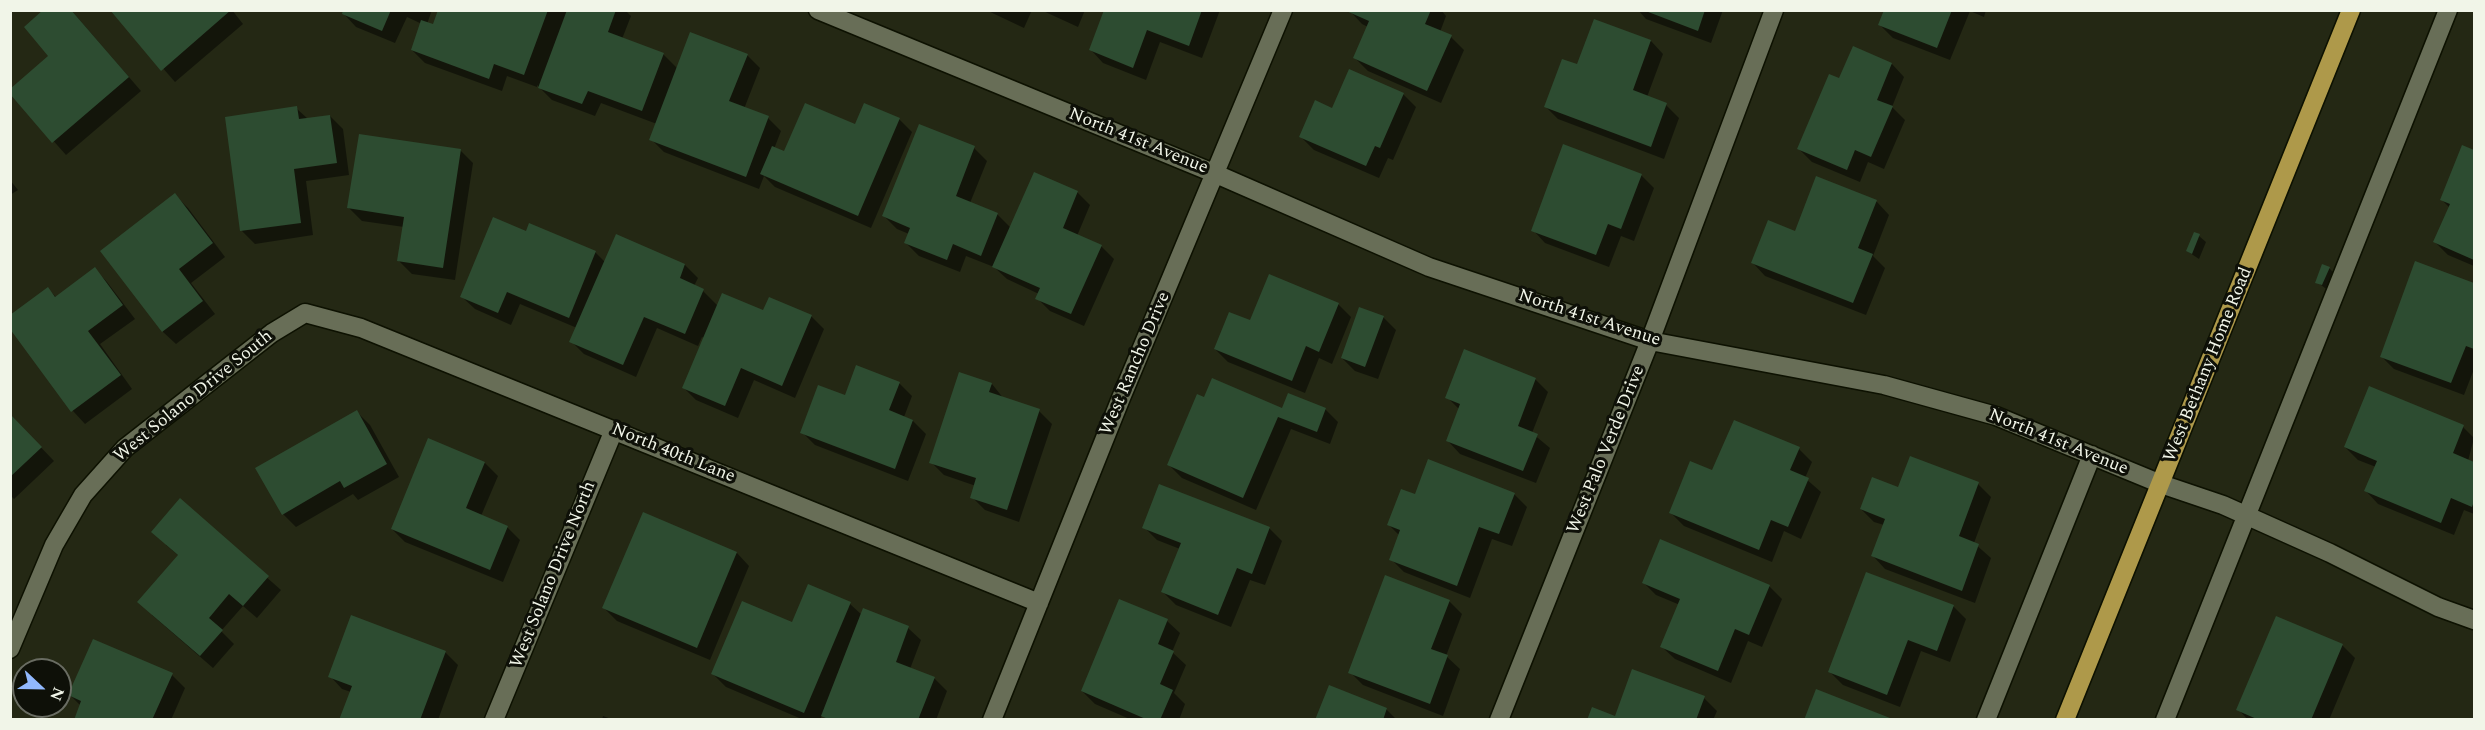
<!DOCTYPE html>
<style>
body{margin:0}
#map{position:relative;width:2485px;height:730px;overflow:hidden;background:#242814;font-family:Spectral,serif}
canvas{display:block}
.frame{position:absolute;inset:0;border:12px solid #f1f5e8;pointer-events:none}
.north{position:absolute;left:12px;top:658px;width:60px;height:60px;box-sizing:border-box;background:#0e1008;border:2px solid #696c62;border-radius:50%;rotate:112deg;font-size:16px;font-weight:700;line-height:24px;text-align:center;color:#f1f5e8}
.north::after{content:'';display:block;margin:auto;width:21px;height:27px;background:#91b8fd;clip-path:polygon(50% 0,100% 100%,50% 72%,0 100%)}
</style>
<div id="map">
<canvas width="2485" height="730"></canvas>
<div class="frame"></div>
<div class="north">N</div>
</div>
<script>
const ctx = document.querySelector('canvas').getContext('2d');
ctx.lineJoin = 'round';
function fillPath(path, color) {
  ctx.fillStyle = color;
  ctx.fill(path, 'evenodd');
}
function toPath(rows) {
  const path = new Path2D();
  for (const r of rows) {
    path.moveTo(r[0], r[1]);
    for (let i = 2; i < r.length; i += 2) path.lineTo(r[i], r[i + 1]);
  }
  return path;
}
function strokePath(path, color, width, dash) {
  ctx.strokeStyle = color;
  ctx.lineWidth = width;
  ctx.lineCap = dash ? 'butt' : 'round';
  ctx.setLineDash(dash || []);
  ctx.stroke(path);
}
function drawText(font, color, halo, rows, align = 'center') {
  ctx.font = font + ' Spectral,serif';
  ctx.lineWidth = 6;
  ctx.setLineDash([]);
  ctx.textBaseline = 'middle';
  ctx.strokeStyle = halo;
  ctx.fillStyle = color;
  for (const [text, x, y, turn = 0] of rows) {
    ctx.save();
    ctx.translate(x, y);
    ctx.rotate((+turn || 0) * Math.PI / 180);
    ctx.textAlign = isNaN(turn) ? turn : align;
    if (halo) ctx.strokeText(text, 0, 0);
    ctx.fillText(text, 0, 0);
    ctx.restore();
  }
}
const shadow = toPath([
 [71,10,141,91,66,155,10,92,50,56],
 [112,10,232,10,243,24,175,82],
 [345,10,432,10,427,24,434,26,439,10,625,10,631,16,622,39,663,54,678,69,747,55,760,68,744,109,768,118,781,131,774,149,785,153,856,126,899,119,912,132,871,228,775,187,764,176,759,189,664,152,651,139,657,124,601,103,595,116,552,100,537,85,537,87,507,76,502,91,425,63,412,50,422,24,407,17,395,43,356,27,344,14],
 [986,10,1032,10,1024,28],
 [1041,10,1085,10,1078,27],
 [1106,10,1220,10,1202,58,1160,42,1146,80,1103,63,1091,50],
 [1441,10,1446,16,1440,32,1451,37,1464,50,1441,103,1368,71,1355,58,1368,27,1362,24,1349,10],
 [1638,10,1723,10,1711,43,1646,19],
 [1886,10,1986,10,1984,17,1970,11,1950,60,1893,38,1880,25],
 [1651,41,1663,54,1647,97,1666,105,1679,118,1664,159,1558,119,1545,106,1578,66],
 [1892,64,1904,77,1892,107,1905,120,1884,169,1868,162,1860,182,1812,162,1799,149,1840,80],
 [1403,94,1416,107,1393,160,1388,158,1379,178,1314,150,1301,137,1333,110],
 [296,108,308,119,330,116,343,129,349,175,306,181,313,235,255,244,242,231],
 [2463,147,2474,151,2474,266,2448,255,2435,242,2450,208,2441,199],
 [974,148,987,161,970,203,997,214,1011,228,1077,192,1090,205,1077,236,1101,246,1114,259,1084,326,1050,311,1037,298,1039,294,1007,279,994,267,966,256,960,272,919,256,906,243,909,234,897,229,884,216],
 [460,150,473,163,455,280,412,274,399,261,404,227,362,221,349,208],
 [1641,175,1654,188,1634,241,1621,236,1609,267,1545,243,1533,230],
 [1817,178,1877,202,1889,215,1873,256,1885,268,1866,315,1765,276,1753,263,1796,233],
 [10,180,18,190,10,195],
 [175,195,188,208,225,257,191,283,215,314,176,344,163,332,102,251],
 [527,233,595,252,605,262,617,236,685,265,698,278,694,286,703,291,718,306,811,316,824,329,795,398,754,380,738,418,696,400,683,387,704,338,702,337,698,346,657,328,636,377,584,354,571,341,577,328,520,304,511,325,475,309,462,297],
 [2199,236,2206,242,2199,259,2187,251],
 [2416,263,2474,285,2474,369,2464,395,2394,369,2381,356],
 [2329,268,2335,274,2329,291,2317,282],
 [95,269,107,282,135,319,100,344,132,389,85,424,73,411,10,326,48,289,56,297],
 [1338,304,1351,317,1332,364,1319,358,1305,393,1228,362,1215,349,1251,322],
 [1383,317,1396,330,1378,379,1355,371,1342,358],
 [1535,379,1548,392,1532,433,1550,448,1536,483,1460,454,1448,441,1460,410,1447,397],
 [899,383,912,396,904,417,913,421,926,434,908,481,815,445,802,432,846,397],
 [992,384,1004,399,1039,411,1052,424,1019,522,985,510,972,497,976,486,944,475,931,462],
 [1205,399,1283,410,1325,409,1338,422,1330,444,1291,429,1256,510,1182,478,1169,465],
 [357,412,370,425,399,477,358,500,353,494,296,527,283,514],
 [10,415,54,461,14,499,10,495],
 [2463,427,2474,438,2468,461,2474,464,2474,514,2464,510,2454,535,2378,504,2366,491,2376,467,2358,460,2345,447],
 [429,440,485,463,498,476,481,516,507,527,520,540,503,582,405,542,392,529],
 [1799,449,1812,462,1805,478,1821,492,1801,539,1784,531,1772,562,1684,526,1671,513,1713,472],
 [1911,458,1978,484,1991,497,1974,543,1991,558,1975,603,1885,569,1873,556,1884,525,1874,522,1861,509,1899,489],
 [1514,494,1527,507,1512,546,1492,539,1470,598,1404,572,1391,559,1400,536,1388,524,1416,496],
 [180,501,281,590,257,618,243,606,221,631,234,644,213,668,152,615,179,556,166,545],
 [1144,527,1269,528,1282,541,1265,585,1250,580,1231,627,1176,605,1163,592,1180,549,1157,540],
 [737,553,749,566,710,660,617,621,604,608],
 [1643,582,1769,586,1782,599,1762,647,1748,641,1731,683,1675,659,1662,647,1680,605,1656,595],
 [808,586,850,604,862,615,908,628,921,640,910,669,934,678,947,691,936,720,827,720,822,715,820,720,804,720,726,687,713,674,792,624],
 [1449,601,1462,614,1446,656,1460,669,1443,716,1363,685,1350,672],
 [1953,606,1966,619,1950,662,1921,651,1900,707,1843,685,1830,672],
 [1167,621,1180,633,1172,652,1186,665,1174,693,1185,704,1179,720,1132,720,1095,704,1082,691],
 [2342,645,2355,658,2329,720,2248,720,2238,709],
 [445,652,458,665,438,720,340,720,351,692,342,689,330,676],
 [172,675,185,688,171,720,75,720,81,706,70,695],
 [1704,698,1717,711,1713,720,1589,720,1616,718],
 [1386,709,1397,720,1317,720],
 [603,716,614,720,602,720]
]);
const building = toPath([
 [43,10,71,10,129,77,52,143,10,94,10,89,48,56,24,27],
 [110,10,231,10,161,71],
 [343,10,391,10,382,31,342,14],
 [438,10,548,10,524,75,494,64,489,79,411,50,421,20,433,24],
 [567,10,616,10,608,32,664,53,642,111,588,91,582,104,538,88],
 [1104,10,1202,10,1189,46,1147,30,1133,68,1089,50],
 [1344,10,1431,10,1425,24,1452,35,1427,91,1353,58,1369,21],
 [1643,10,1705,10,1698,31],
 [1884,10,1952,10,1937,48,1878,25],
 [1594,19,1651,40,1633,90,1667,103,1651,147,1544,107,1562,59,1577,64],
 [690,32,748,54,729,101,769,116,746,177,649,140],
 [1853,46,1892,63,1877,100,1893,106,1871,157,1855,150,1847,170,1797,149,1829,74,1839,78],
 [1349,69,1404,93,1380,148,1375,146,1366,166,1299,137,1315,100,1332,108],
 [805,103,855,124,864,103,900,118,858,216,760,174,772,146,784,151],
 [297,106,299,119,330,115,337,163,294,169,301,223,240,231,225,117],
 [919,124,975,146,956,196,998,213,981,256,953,244,947,260,904,243,910,228,882,216],
 [359,134,461,149,443,268,397,261,404,217,347,208],
 [1563,144,1642,174,1621,229,1608,224,1596,255,1531,231],
 [2462,145,2474,150,2474,260,2433,242,2450,204,2440,200],
 [1034,172,1078,191,1063,228,1102,245,1071,314,1035,299,1040,288,992,267],
 [1816,176,1877,200,1858,248,1873,254,1853,303,1751,263,1768,220,1795,231],
 [175,193,213,243,179,269,203,301,162,332,100,251],
 [493,217,526,231,529,223,596,251,569,318,507,292,498,313,460,297],
 [2194,232,2200,234,2192,254,2186,251],
 [616,234,685,264,680,278,704,289,685,334,644,317,623,365,569,342],
 [2415,261,2474,283,2474,349,2466,346,2451,383,2380,357],
 [2322,264,2330,267,2322,285,2315,283],
 [95,267,123,305,88,331,121,375,71,412,10,329,10,315,48,287,55,297],
 [1269,274,1339,303,1319,352,1306,346,1292,381,1214,349,1229,312,1250,320],
 [722,293,763,310,769,297,812,315,782,386,741,368,725,406,682,388],
 [1359,307,1384,316,1365,367,1341,358],
 [1464,349,1536,378,1518,426,1538,434,1523,471,1446,441,1460,404,1445,398],
 [856,365,900,382,889,410,913,420,895,469,800,433,818,385,845,395],
 [959,372,992,383,989,392,1040,409,1007,510,970,498,976,478,929,463],
 [1212,378,1282,408,1288,393,1326,408,1317,432,1278,417,1243,498,1167,465,1197,394,1204,397],
 [2369,386,2464,425,2453,453,2474,462,2474,501,2472,507,2451,498,2441,523,2364,491,2377,461,2344,447],
 [357,410,387,464,344,488,340,481,282,515,255,468],
 [10,414,42,447,10,477],
 [1734,420,1800,447,1790,470,1809,478,1788,527,1771,520,1759,550,1669,513,1690,461,1712,470],
 [428,438,485,462,466,508,508,526,490,570,391,529],
 [1910,456,1979,482,1959,536,1979,544,1962,591,1871,556,1885,519,1860,509,1872,477,1898,487],
 [1428,459,1515,493,1499,534,1479,527,1457,586,1389,560,1400,530,1387,525,1401,489,1415,494],
 [1159,484,1270,527,1252,574,1237,568,1218,615,1161,592,1181,543,1142,528],
 [180,498,269,576,243,606,229,594,209,618,223,630,200,656,137,602,178,555,151,532],
 [643,512,737,552,697,648,602,608],
 [1660,539,1770,585,1749,635,1735,629,1718,671,1660,647,1680,599,1642,583],
 [1866,572,1954,605,1937,651,1908,640,1887,695,1828,672],
 [1385,575,1450,600,1431,649,1448,655,1430,704,1348,673],
 [808,584,851,602,804,713,711,674,742,601,792,622],
 [1119,599,1168,619,1158,644,1174,651,1160,684,1173,690,1160,720,1148,720,1081,691],
 [863,608,909,626,896,662,935,677,918,720,830,720,821,716],
 [351,615,446,651,420,720,339,720,352,686,328,677],
 [2276,616,2343,644,2311,720,2259,720,2236,710],
 [93,639,173,673,152,720,74,720,81,701,68,695],
 [1632,669,1705,696,1696,720,1587,720,1592,707,1615,716],
 [1329,685,1387,708,1383,720,1315,720],
 [1816,689,1890,718,1890,720,1804,720]
]);
const minor = toPath([
 [818,10,1216,174,1429,267,1650,341,1884,385,1996,416,2161,484,2223,505,2330,553,2438,607,2474,620],
 [10,649,54,545,83,495,125,448,272,333,305,313,361,328,1039,603],
 [494,720,614,430],
 [992,720,1121,398,1283,10],
 [1499,720,1650,341,1774,10],
 [1986,720,2092,455],
 [2165,720,2448,10]
]);
const major = toPath([
 [2065,720,2351,10]
]);
const streetNames = [
 ["North 41st Avenue",1138,142,22],
 ["North 41st Avenue",1589,319,18],
 ["West Rancho Drive",1136,364,-67],
 ["West Bethany Home Road",2209,365,-68],
 ["West Solano Drive South",194,397,-39],
 ["North 41st Avenue",2058,443,22],
 ["West Palo Verde Drive",1607,450,-68],
 ["North 40th Lane",673,454,22],
 ["West Solano Drive North",554,575,-68]
];
fillPath(shadow, '#0007');
fillPath(building, '#2d4c31');
strokePath(minor, '#0d1101', 21);
strokePath(major, '#0d1101', 21);
strokePath(minor, '#686e57', 18);
strokePath(major, '#ae994a', 18);
drawText('18px', '#f1f5e8', '#0e1008', streetNames);
</script>
